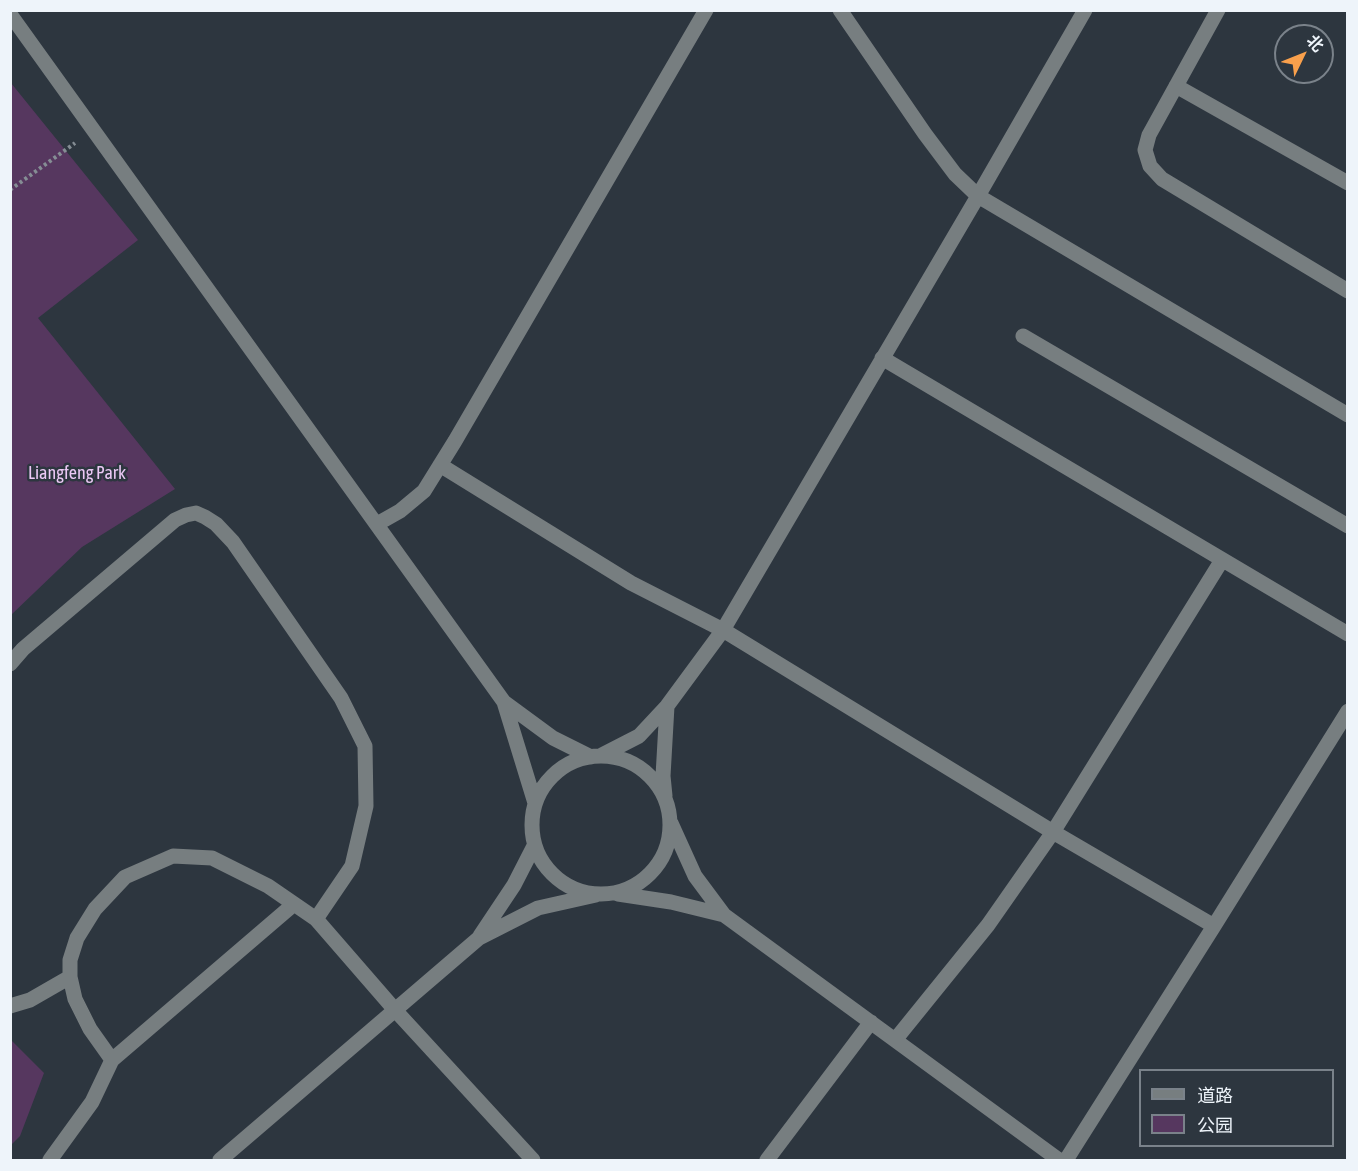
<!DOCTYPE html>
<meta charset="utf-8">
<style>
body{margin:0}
#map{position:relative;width:1358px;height:1171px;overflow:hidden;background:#2d363f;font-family:"Asap Condensed","Noto Sans SC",sans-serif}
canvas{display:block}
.frame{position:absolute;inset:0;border:12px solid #eef4fa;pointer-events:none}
.legend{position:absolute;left:1139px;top:1069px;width:195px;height:78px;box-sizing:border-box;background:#2d363f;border:2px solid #7a828a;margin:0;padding:8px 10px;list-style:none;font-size:18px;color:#eef4fa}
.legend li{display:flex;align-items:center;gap:12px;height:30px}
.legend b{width:30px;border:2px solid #7a828a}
.north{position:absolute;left:1274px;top:24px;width:60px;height:60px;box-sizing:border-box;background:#2d363f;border:2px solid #7a828a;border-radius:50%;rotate:47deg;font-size:16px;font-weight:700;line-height:24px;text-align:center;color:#eef4fa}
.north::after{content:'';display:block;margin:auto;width:21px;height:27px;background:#f9a04c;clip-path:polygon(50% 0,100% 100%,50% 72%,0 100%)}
</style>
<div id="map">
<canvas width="1358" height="1171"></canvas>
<div class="frame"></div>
<ul class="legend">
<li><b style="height:8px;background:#777e80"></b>道路</li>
<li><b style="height:16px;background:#56375f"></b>公园</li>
</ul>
<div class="north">北</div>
</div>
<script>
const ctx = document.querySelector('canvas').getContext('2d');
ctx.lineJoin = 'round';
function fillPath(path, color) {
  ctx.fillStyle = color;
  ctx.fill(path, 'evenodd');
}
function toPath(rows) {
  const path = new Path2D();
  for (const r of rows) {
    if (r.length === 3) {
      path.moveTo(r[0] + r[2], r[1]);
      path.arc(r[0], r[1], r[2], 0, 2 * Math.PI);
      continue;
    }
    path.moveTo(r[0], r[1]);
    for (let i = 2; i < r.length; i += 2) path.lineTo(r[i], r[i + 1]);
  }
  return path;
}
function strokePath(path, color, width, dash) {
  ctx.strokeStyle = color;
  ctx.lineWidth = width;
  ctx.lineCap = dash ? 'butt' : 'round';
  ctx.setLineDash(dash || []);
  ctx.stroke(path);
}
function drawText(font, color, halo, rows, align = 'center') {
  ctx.font = font + ' "Asap Condensed",sans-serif';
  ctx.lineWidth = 5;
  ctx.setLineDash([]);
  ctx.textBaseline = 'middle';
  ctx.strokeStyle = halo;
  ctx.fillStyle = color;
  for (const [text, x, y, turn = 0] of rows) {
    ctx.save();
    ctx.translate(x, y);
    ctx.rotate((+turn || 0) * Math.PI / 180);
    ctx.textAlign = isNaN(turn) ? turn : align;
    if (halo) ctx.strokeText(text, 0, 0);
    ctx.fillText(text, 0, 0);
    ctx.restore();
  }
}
const green = toPath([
 [11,83,138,240,38,318,175,489,82,547,11,615],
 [11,1040,44,1073,20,1136,11,1145]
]);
const path = toPath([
 [10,190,75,143]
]);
const minor = toPath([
 [840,10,925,134,955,174,978,196,1348,415],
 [1218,10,1149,135,1145,150,1150,166,1162,179,1348,291],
 [10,14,504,702,553,738,591,757],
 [1176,86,1348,183],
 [1023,336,1348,526],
 [882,358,1348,634],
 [440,465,631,583,723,630,1053,832,1214,926],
 [377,524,400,511,424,491,455,441,706,10],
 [10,664,23,649,175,520,186,515,196,513,205,517,216,524,233,542,341,698,365,746,366,806,352,866,316,919],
 [504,702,535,803],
 [602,755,639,736,667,706,723,630,978,196,1085,10],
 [601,825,69],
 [665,796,663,776,667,706],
 [671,823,695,876,724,915,1059,1160],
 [618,894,671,902,724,915],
 [480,936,514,885,534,846],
 [10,1006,30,1000,70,977],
 [895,1040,988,925,1053,832,1222,560],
 [112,1060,90,1029,75,999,70,977,70,960,77,938,95,909,125,877,173,856,212,858,268,886,316,919,395,1010,533,1160],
 [50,1160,92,1102,112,1060,294,904],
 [220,1160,479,938,538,908,596,895],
 [767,1160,871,1022],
 [1066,1160,1214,926,1348,711]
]);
const parkNames = [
 ["Liangfeng Park",77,473]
];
fillPath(green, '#56375f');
strokePath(path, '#858d94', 4, [3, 3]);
strokePath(minor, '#777e80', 15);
drawText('18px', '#ebc8f5', '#2d363f', parkNames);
</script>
